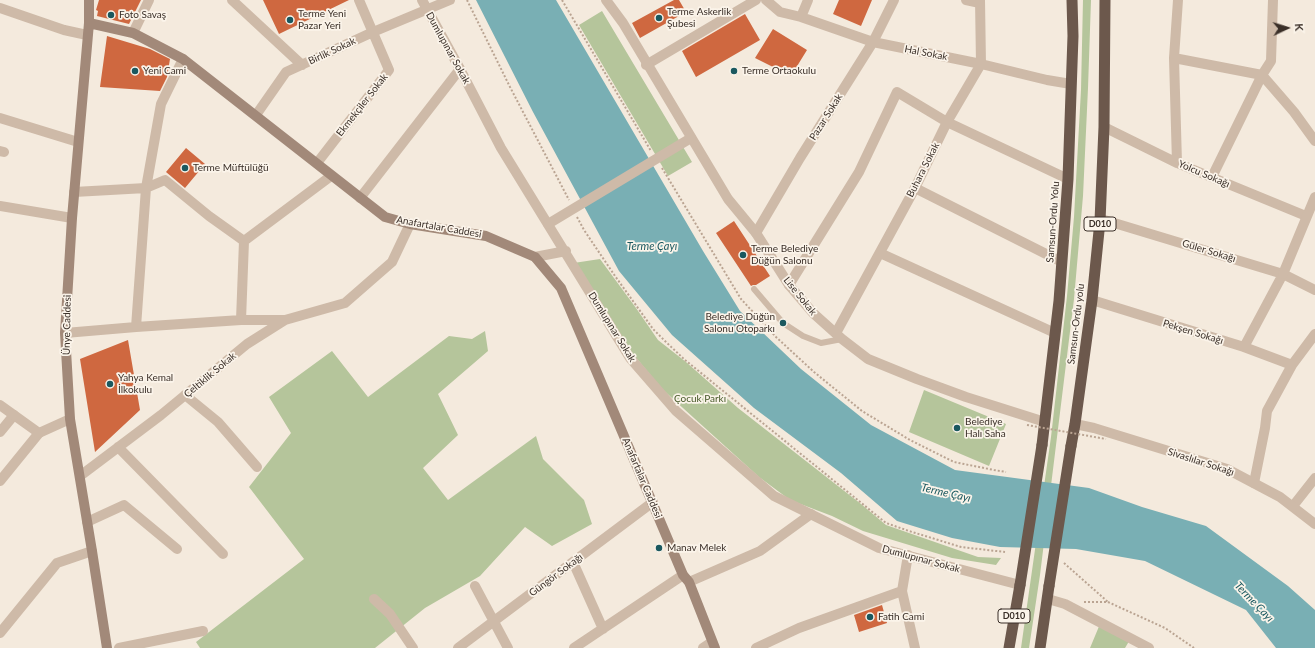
<!DOCTYPE html>
<meta charset="utf-8">
<style>
body{margin:0}
#map{position:relative;width:1315px;height:648px;overflow:hidden;background:#f4eadd;font-family:Lato,sans-serif}
canvas{display:block}
.north{position:absolute;left:1267px;top:8px;width:40px;height:40px;-webkit-text-stroke:3px #fbf4ea;paint-order:stroke;rotate:86deg;font-size:11px;font-weight:700;line-height:16px;text-align:center;color:#3a2f28}
.north::after{content:'';display:block;margin:auto;width:14px;height:18px;background:#3a2f28;clip-path:polygon(50% 0,100% 100%,50% 72%,0 100%)}
</style>
<div id="map">
<canvas width="1315" height="648"></canvas>
<div class="north">K</div>
</div>
<script>
const ctx = document.querySelector('canvas').getContext('2d');
ctx.lineJoin = 'round';
function fillPath(path, color) {
  ctx.fillStyle = color;
  ctx.fill(path, 'evenodd');
}
function toPath(rows) {
  const path = new Path2D();
  for (const r of rows) {
    path.moveTo(r[0], r[1]);
    for (let i = 2; i < r.length; i += 2) path.lineTo(r[i], r[i + 1]);
  }
  return path;
}
function strokePath(path, color, width, dash) {
  ctx.strokeStyle = color;
  ctx.lineWidth = width;
  ctx.lineCap = dash ? 'butt' : 'round';
  ctx.setLineDash(dash || []);
  ctx.stroke(path);
}
function drawText(font, color, halo, rows, align = 'center') {
  ctx.font = font + ' Lato,sans-serif';
  ctx.lineWidth = 3.5;
  ctx.setLineDash([]);
  ctx.textBaseline = 'middle';
  ctx.strokeStyle = halo;
  ctx.fillStyle = color;
  for (const [text, x, y, turn = 0] of rows) {
    ctx.save();
    ctx.translate(x, y);
    ctx.rotate((+turn || 0) * Math.PI / 180);
    ctx.textAlign = isNaN(turn) ? turn : align;
    if (halo) ctx.strokeText(text, 0, 0);
    ctx.fillText(text, 0, 0);
    ctx.restore();
  }
}
const green = toPath([
 [1083,0,1091,0,1088,88,1083,196,1074,299,1040,575,1029,648,1021,648,1051,437,1067,296,1074,217,1081,90],
 [602,11,692,162,668,176,579,25],
 [600,259,636,308,658,340,686,362,738,408,861,504,886,525,978,557,1001,558,996,565,952,558,863,531,832,516,790,500,759,477,662,389,623,342,567,264],
 [485,331,488,351,438,394,458,435,423,468,448,500,536,436,543,459,584,500,592,524,552,546,525,527,480,576,425,608,375,648,200,648,196,642,304,559,249,487,291,433,269,397,332,351,368,397,449,336,472,339],
 [924,390,1006,424,989,466,909,432],
 [1100,624,1131,638,1125,648,1090,648]
]);
const water = toPath([
 [476,0,556,0,703,251,740,311,801,369,871,425,955,470,1089,488,1142,507,1206,526,1288,586,1315,610,1315,648,1276,648,1246,610,1145,561,1076,549,1000,547,952,538,897,521,841,473,754,408,672,335,619,271,533,112]
]);
const building = toPath([
 [99,0,141,0,129,24,97,16,98,11,96,10],
 [263,0,349,0,279,34],
 [674,0,679,0,686,12,640,38,632,23],
 [839,0,872,0,861,26,833,14],
 [745,14,760,40,696,77,682,51],
 [773,29,807,50,791,76,755,58],
 [107,36,150,49,170,59,167,77,160,91,100,87],
 [186,148,205,164,185,188,166,172],
 [734,221,770,276,756,285,753,285,751,286,716,233],
 [128,340,140,410,95,452,80,359],
 [882,605,887,623,859,632,854,615]
]);
const path = toPath([
 [467,0,510,87,569,200],
 [562,0,651,151],
 [662,168,741,299,776,337,814,372,862,411,910,440,954,462,994,470,1006,472],
 [577,217,584,230,615,276,653,329,666,342,685,360,886,523,909,531,961,547,1005,552],
 [1064,563,1108,602],
 [1084,602,1108,602,1165,628,1194,648]
]);
const service = toPath([
 [754,289,783,323,803,336,821,343,842,339]
]);
const minor = toPath([
 [232,0,302,65],
 [766,0,780,12,801,17],
 [808,0,801,17,873,42,981,64,1047,80,1071,84],
 [966,0,980,3],
 [0,8,64,30,87,35],
 [133,33,149,0],
 [1174,58,1262,75],
 [646,65,756,0],
 [1262,75,1294,112,1315,141],
 [256,115,286,72,373,32,450,0],
 [0,118,78,142],
 [1104,127,1177,163,1306,216],
 [0,151,4,152],
 [317,163,389,70,359,0],
 [1177,163,1174,58,1178,0],
 [1212,177,1262,75,1271,61,1273,0],
 [915,188,1062,262],
 [74,192,146,188,165,180,209,216,244,241,241,320],
 [360,198,460,69],
 [0,206,72,218],
 [1101,219,1283,274,1315,290],
 [756,233,800,158,873,42,894,0],
 [244,241,331,176],
 [880,253,1055,333],
 [789,285,859,172,897,92,947,122,1068,179],
 [1092,300,1244,347,1292,365],
 [136,327,146,188,161,104,183,59],
 [65,333,136,327,241,320,285,320,345,303,392,262,410,224],
 [836,333,915,188,947,122,981,64,980,0],
 [1244,347,1283,274],
 [185,395,218,422,257,467],
 [0,432,14,415],
 [118,447,223,554],
 [80,476,161,415,247,344,285,320],
 [0,481,39,433],
 [1254,483,1265,428,1267,411,1292,365,1315,334],
 [1293,506,1315,478],
 [87,522,124,505,177,549],
 [908,555,902,591,915,648],
 [573,562,603,629],
 [689,582,760,551,811,514],
 [475,586,508,648],
 [374,599,390,614,413,648],
 [0,633,57,563,92,551],
 [119,648,203,631],
 [458,648,653,502],
 [574,648,683,575],
 [703,648,712,642],
 [756,648,799,628,902,591]
]);
const tertiary = toPath([
 [422,0,460,69,501,148,630,358,676,411,774,496,879,548,1020,585],
 [606,0,623,23,728,199,756,233,789,285,813,313,842,339,868,359,917,379,966,397,1045,422],
 [535,257,566,251],
 [1283,274,1315,197],
 [0,405,39,433,70,419],
 [1075,424,1094,428,1227,469,1280,497,1315,524],
 [1048,599,1065,604,1149,648]
]);
const secondary = toPath([
 [89,0,89,23,72,218,65,333,70,419,92,551,107,648],
 [89,23,133,33,183,59,385,217,410,224,486,236,535,257,561,288,683,575,689,582,715,648]
]);
const trunk = toPath([
 [1042,445,1059,301,1068,179,1073,36,1072,0],
 [1071,446,1075,424,1092,300,1100,221,1104,127,1105,0],
 [1009,648,1020,585],
 [1040,648,1049,586]
]);
const pathBridge = toPath([
 [1027,425,1106,439]
]);
const tertiaryBridge = toPath([
 [548,224,691,138]
]);
const trunkBridge = toPath([
 [1020,585,1042,445],
 [1049,586,1071,446]
]);
const markers = [
 [111,15,4,"#1a585f"],
 [659,18,4,"#1a585f"],
 [290,20,4,"#1a585f"],
 [135,71,4,"#1a585f"],
 [734,71,4,"#1a585f"],
 [185,168,4,"#1a585f"],
 [743,255,4,"#1a585f"],
 [783,323,4,"#1a585f"],
 [110,384,4,"#1a585f"],
 [957,428,4,"#1a585f"],
 [659,548,4,"#1a585f"],
 [870,617,4,"#1a585f"]
];
const shields = [
 [1100,224,32],
 [1014,616,32]
];
const shieldNames = [
 ["D010",1100,224],
 ["D010",1014,616]
];
const poiNames = [
 ["Terme Askerlik",667,12],
 ["Şubesi",667,24],
 ["Terme Yeni",298,14],
 ["Pazar Yeri",298,26],
 ["Foto Savaş",119,15],
 ["Yeni Cami",143,71],
 ["Terme Ortaokulu",742,71],
 ["Terme Müftülüğü",193,168],
 ["Terme Belediye",751,249],
 ["Düğün Salonu",751,261],
 ["Belediye Düğün",775,317,"right"],
 ["Salonu Otoparkı",775,329,"right"],
 ["Yahya Kemal",118,378],
 ["İlkokulu",118,390],
 ["Belediye",965,422],
 ["Halı Saha",965,434],
 ["Manav Melek",667,548],
 ["Fatih Cami",878,617]
];
const streetNames = [
 ["Dumlupınar Sokak",448,48,61],
 ["Birlik Sokak",332,51,-25],
 ["Hal Sokak",926,53,11],
 ["Ekmekçiler Sokak",362,105,-52],
 ["Pazar Sokak",826,117,-58],
 ["Buhara Sokak",923,170,-63],
 ["Yolcu Sokağı",1204,174,23],
 ["Samsun-Ordu Yolu",1053,222,-86],
 ["Anafartalar Caddesi",439,227,10],
 ["Güler Sokağı",1209,251,17],
 ["Lise Sokak",800,296,51],
 ["Samsun-Ordu yolu",1076,324,-83],
 ["Ünye Caddesi",67,325,-89],
 ["Dumlupınar Sokak",612,327,58],
 ["Pekşen Sokağı",1193,332,17],
 ["Çeltiklik Sokak",210,375,-40],
 ["Sivaslılar Sokağı",1201,462,18],
 ["Anafartalar Caddesi",642,478,67],
 ["Dumlupınar Sokak",921,559,15],
 ["Güngör Sokağı",556,575,-37]
];
const parkNames = [
 ["Çocuk Parkı",700,399]
];
const waterNames = [
 ["Terme Çayı",652,246],
 ["Terme Çayı",946,493,13],
 ["Terme Çayı",1254,602,46]
];
fillPath(green, '#b5c59b');
fillPath(water, '#79afb4');
fillPath(building, '#cf6840');
strokePath(path, '#baa492', 2, [2, 2]);
strokePath(service, '#cebaa8', 6);
strokePath(minor, '#cebaa8', 10);
strokePath(tertiary, '#cebaa8', 10);
strokePath(secondary, '#a28979', 10);
strokePath(trunk, '#6c584c', 11);
strokePath(pathBridge, '#baa492', 2, [2, 2]);
strokePath(tertiaryBridge, '#cebaa8', 10);
strokePath(trunkBridge, '#6c584c', 11);
for (const [x, y, r, color] of markers) {
  const dot = new Path2D();
  dot.arc(x, y, r, 0, 2 * Math.PI);
  ctx.fillStyle = color;
  ctx.fill(dot);
  strokePath(dot, '#fbf4ea', 1.5);
}
for (const [x, y, w] of shields) {
  const box = new Path2D();
  box.roundRect(x - w / 2, y - 7, w, 14, 3);
  ctx.fillStyle = '#fbf4ea';
  ctx.fill(box);
  strokePath(box, '#3a2f28', 1);
}
drawText('bold 9px', '#3a2f28', null, shieldNames);
drawText('10px', '#3a2f28', '#fbf4ea', poiNames, 'left');
drawText('10px', '#3a2f28', '#fbf4ea', streetNames);
drawText('10px', '#475a2a', '#fbf4ea', parkNames);
drawText('italic 11px', '#1a585f', '#fbf4ea', waterNames);
</script>
